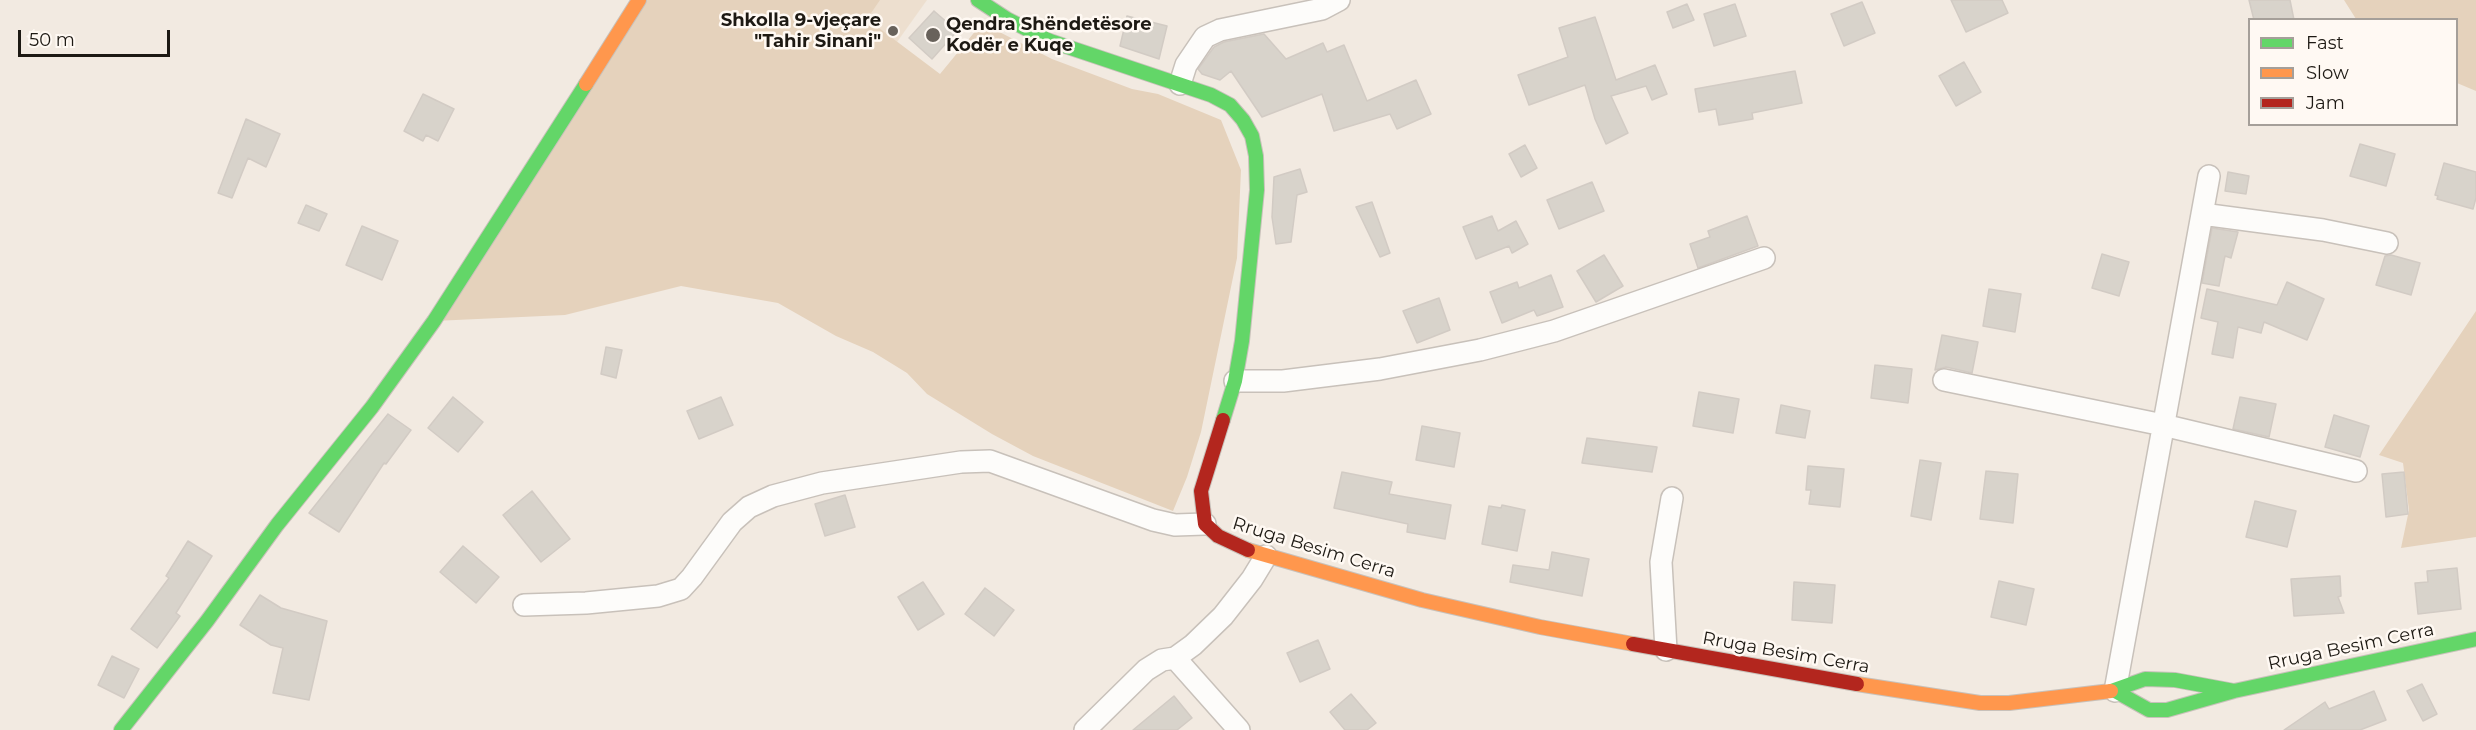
<!DOCTYPE html>
<meta charset="utf-8">
<style>
body{margin:0}
#map{position:relative;width:2476px;height:730px;overflow:hidden;background:#f2eae1;font-family:Montserrat,sans-serif}
canvas{display:block}
.legend{position:absolute;left:2248px;top:18px;width:210px;height:108px;box-sizing:border-box;background:#fff9f3;border:2px solid #a59f99;margin:0;padding:8px 10px;list-style:none;font-size:18px;color:#1d1913}
.legend li{display:flex;align-items:center;gap:12px;height:30px}
.legend b{width:30px;border:2px solid #a59f99}
.scale{position:absolute;left:18px;top:30px;width:152px;height:27px;box-sizing:border-box;border:3px solid #1d1913;border-top:0;padding-left:8px;font-size:18px;line-height:21px;white-space:nowrap;color:#1d1913;-webkit-text-stroke:4px #fff9f3;paint-order:stroke}
</style>
<div id="map">
<canvas width="2476" height="730"></canvas>
<ul class="legend">
<li><b style="height:8px;background:#63d668"></b>Fast</li>
<li><b style="height:8px;background:#ff974d"></b>Slow</li>
<li><b style="height:8px;background:#b3261e"></b>Jam</li>
</ul>
<div class="scale">50 m</div>
</div>
<script>
const ctx = document.querySelector('canvas').getContext('2d');
ctx.lineJoin = 'round';
function fillPath(path, color) {
  ctx.fillStyle = color;
  ctx.fill(path, 'evenodd');
}
function toPath(rows) {
  const path = new Path2D();
  for (const r of rows) {
    path.moveTo(r[0], r[1]);
    for (let i = 2; i < r.length; i += 2) path.lineTo(r[i], r[i + 1]);
  }
  return path;
}
function strokePath(path, color, width, dash) {
  ctx.strokeStyle = color;
  ctx.lineWidth = width;
  ctx.lineCap = dash ? 'butt' : 'round';
  ctx.setLineDash(dash || []);
  ctx.stroke(path);
}
function drawText(font, color, halo, rows, align = 'center') {
  ctx.font = font + ' Montserrat,sans-serif';
  ctx.lineWidth = 5;
  ctx.setLineDash([]);
  ctx.textBaseline = 'middle';
  ctx.strokeStyle = halo;
  ctx.fillStyle = color;
  for (const [text, x, y, turn = 0] of rows) {
    ctx.save();
    ctx.translate(x, y);
    ctx.rotate((+turn || 0) * Math.PI / 180);
    ctx.textAlign = isNaN(turn) ? turn : align;
    if (halo) ctx.strokeText(text, 0, 0);
    ctx.fillText(text, 0, 0);
    ctx.restore();
  }
}
const built = toPath([
 [840,0,927,0,897,42]
]);
const green = toPath([
 [639,0,880,0,867,19,940,74,982,23,1052,59,1132,89,1158,94,1221,120,1241,170,1237,258,1201,432,1187,477,1173,511,1033,456,992,434,927,394,907,373,873,352,836,336,778,303,681,286,565,315,434,321],
 [2344,0,2476,0,2476,91,2457,83,2456,20,2356,19],
 [2476,311,2476,537,2401,548,2409,510,2403,463,2379,455]
]);
const building = toPath([
 [1951,0,2002,0,2008,13,1966,32,1951,0],
 [2249,0,2290,0,2294,20,2254,20,2249,0],
 [1862,2,1875,33,1844,46,1831,14,1862,2],
 [1687,4,1694,20,1673,28,1667,12,1687,4],
 [1735,4,1746,36,1714,46,1704,14,1735,4],
 [934,11,957,31,932,59,909,38,934,11],
 [1127,16,1167,26,1159,59,1120,46,1127,16],
 [1595,17,1616,80,1655,65,1667,94,1652,100,1646,86,1611,96,1628,133,1606,144,1595,119,1585,85,1529,105,1518,75,1568,57,1559,28,1595,17],
 [1264,34,1286,59,1323,43,1327,52,1344,45,1367,101,1416,80,1431,114,1397,129,1390,114,1334,131,1322,94,1262,117,1231,71,1220,80,1202,74,1198,69,1214,47,1224,42,1264,34],
 [1964,62,1981,92,1956,106,1939,76,1964,62],
 [1795,71,1802,103,1752,113,1753,119,1719,125,1716,109,1699,112,1695,89,1795,71],
 [423,94,454,109,438,141,426,135,423,141,404,131,423,94],
 [246,119,280,134,266,167,248,158,232,198,218,193,246,119],
 [2360,144,2395,154,2386,186,2350,176,2360,144],
 [1525,145,1537,168,1521,177,1509,154,1525,145],
 [2444,163,2476,172,2476,198,2473,209,2437,199,2438,196,2435,195,2444,163],
 [1300,169,1307,192,1297,195,1291,242,1276,244,1272,217,1274,177,1300,169],
 [2228,172,2249,176,2246,194,2225,191,2228,172],
 [1592,182,1604,211,1559,229,1547,200,1592,182],
 [1372,202,1390,253,1380,257,1356,207,1372,202],
 [306,205,327,214,319,231,298,223,306,205],
 [1492,216,1498,231,1516,221,1528,244,1512,253,1509,246,1476,259,1463,227,1492,216],
 [1747,216,1758,246,1698,268,1690,244,1710,237,1708,231,1747,216],
 [362,226,398,241,382,280,346,265,362,226],
 [2212,228,2238,232,2231,258,2225,256,2219,286,2202,283,2212,228],
 [2102,254,2129,262,2119,296,2092,288,2102,254],
 [1604,255,1623,286,1596,302,1577,271,1604,255],
 [2385,256,2391,255,2420,263,2411,295,2376,285,2385,256],
 [1551,275,1563,307,1537,316,1534,310,1502,323,1490,292,1517,282,1519,288,1551,275],
 [2287,282,2324,299,2307,340,2264,322,2261,333,2238,327,2233,358,2212,354,2218,322,2201,318,2207,289,2277,305,2287,282],
 [1989,289,2021,294,2015,332,1983,326,1989,289],
 [1439,298,1450,330,1417,343,1403,311,1439,298],
 [1942,335,1978,342,1972,373,1946,367,1935,370,1942,335],
 [606,347,622,350,616,378,601,374,606,347],
 [1875,365,1912,369,1908,403,1871,398,1875,365],
 [1699,392,1739,399,1733,433,1693,426,1699,392],
 [453,397,483,422,458,452,428,428,453,397],
 [721,397,733,425,699,439,687,411,721,397],
 [2240,397,2276,404,2269,437,2233,429,2240,397],
 [1781,405,1810,411,1805,438,1776,433,1781,405],
 [388,414,411,430,386,464,384,463,339,532,309,513,388,414],
 [2334,415,2369,426,2360,457,2325,447,2334,415],
 [1422,426,1460,433,1454,467,1416,460,1422,426],
 [1587,438,1657,447,1652,472,1582,463,1587,438],
 [1920,460,1941,463,1931,520,1911,516,1920,460],
 [1808,466,1844,469,1840,507,1809,504,1811,490,1806,490,1808,466],
 [1986,471,2018,474,2013,523,1980,519,1986,471],
 [1342,472,1392,482,1389,494,1451,505,1445,539,1407,532,1408,524,1334,508,1342,472],
 [2404,472,2408,514,2386,517,2382,474,2404,472],
 [532,491,570,539,541,562,503,515,532,491],
 [845,495,855,527,825,536,815,504,845,495],
 [2255,501,2296,511,2287,547,2246,537,2255,501],
 [1502,505,1525,510,1517,551,1482,544,1489,506,1501,508,1502,505],
 [188,541,212,556,176,613,180,616,157,648,131,629,169,578,166,576,188,541],
 [463,546,499,577,476,603,440,572,463,546],
 [1552,552,1589,559,1582,596,1510,582,1513,565,1549,570,1552,552],
 [2457,568,2461,609,2418,614,2415,583,2428,582,2427,571,2457,568],
 [2340,576,2341,596,2338,597,2344,613,2294,616,2291,579,2340,576],
 [1999,581,2034,589,2026,625,1991,617,1999,581],
 [923,582,944,614,918,630,898,597,923,582],
 [1794,582,1835,585,1832,623,1792,620,1794,582],
 [985,588,1014,610,994,636,965,614,985,588],
 [260,595,281,608,327,621,309,700,273,693,283,648,271,645,240,625,260,595],
 [1318,640,1330,669,1300,682,1287,653,1318,640],
 [112,656,139,669,124,698,98,685,112,656],
 [2422,684,2437,714,2423,721,2407,691,2422,684],
 [2374,691,2386,720,2360,730,2284,730,2325,702,2329,709,2374,691],
 [1351,694,1376,723,1367,730,1345,730,1330,712,1351,694],
 [1174,696,1192,718,1177,730,1133,730,1174,696]
]);
const street = toPath([
 [1180,84,1186,65,1205,37,1220,30,1322,9,1339,0],
 [2202,214,2323,230,2387,243],
 [1944,380,2163,425,2356,471],
 [1235,381,1283,381,1380,369,1480,350,1554,331,1764,258],
 [524,605,586,603,658,596,681,589,692,577,732,522,749,507,773,496,822,483,961,462,990,461,1153,520,1175,525,1205,524],
 [1666,650,1661,562,1672,498],
 [1175,658,1239,730],
 [2115,691,2209,176],
 [1085,730,1146,670,1162,660,1175,658,1193,645,1223,616,1252,579,1266,556]
]);
const fast = toPath([
 [978,0,1007,19,1050,41,1211,95,1230,105,1243,120,1252,136,1256,156,1257,190,1242,341,1235,381,1223,420],
 [2111,691,2145,679,2175,680,2234,691],
 [2115,691,2149,710,2167,710,2234,691,2476,639],
 [121,730,207,621,277,525,372,407,434,321,586,84]
]);
const slow = toPath([
 [586,84,639,0],
 [1248,550,1422,600,1540,627,1633,644],
 [1857,684,1980,703,2009,703,2111,691]
]);
const jam = toPath([
 [1223,420,1201,491,1205,524,1218,536,1248,550],
 [1633,644,1857,684]
]);
const markers = [
 [893,31,6,"#68625b"],
 [933,35,8,"#68625b"]
];
const poiNames = [
 ["Shkolla 9-vjeçare",881,21],
 ["\"Tahir Sinani\"",881,42],
 ["Qendra Shëndetësore",946,25,"left"],
 ["Kodër e Kuqe",946,46,"left"]
];
const streetNames = [
 ["Rruga Besim Cerra",1314,548,17],
 ["Rruga Besim Cerra",2351,647,-12],
 ["Rruga Besim Cerra",1786,653,10]
];
fillPath(built, '#eddfcf');
fillPath(green, '#e5d2bc');
fillPath(building, '#d8d3cb');
strokePath(building, '#d2cbc4', 1.5);
strokePath(street, '#c8c1ba', 24);
strokePath(fast, '#c8c1ba', 16);
strokePath(slow, '#c8c1ba', 16);
strokePath(jam, '#c8c1ba', 16);
strokePath(street, '#fdfcfa', 21);
strokePath(fast, '#63d668', 14);
strokePath(slow, '#ff974d', 14);
strokePath(jam, '#b3261e', 14);
for (const [x, y, r, color] of markers) {
  const dot = new Path2D();
  dot.arc(x, y, r, 0, 2 * Math.PI);
  ctx.fillStyle = color;
  ctx.fill(dot);
  strokePath(dot, '#fff9f3', 2);
}
drawText('bold 18px', '#1d1913', '#fff9f3', poiNames, 'right');
drawText('18px', '#1d1913', '#fff9f3', streetNames);
</script>
